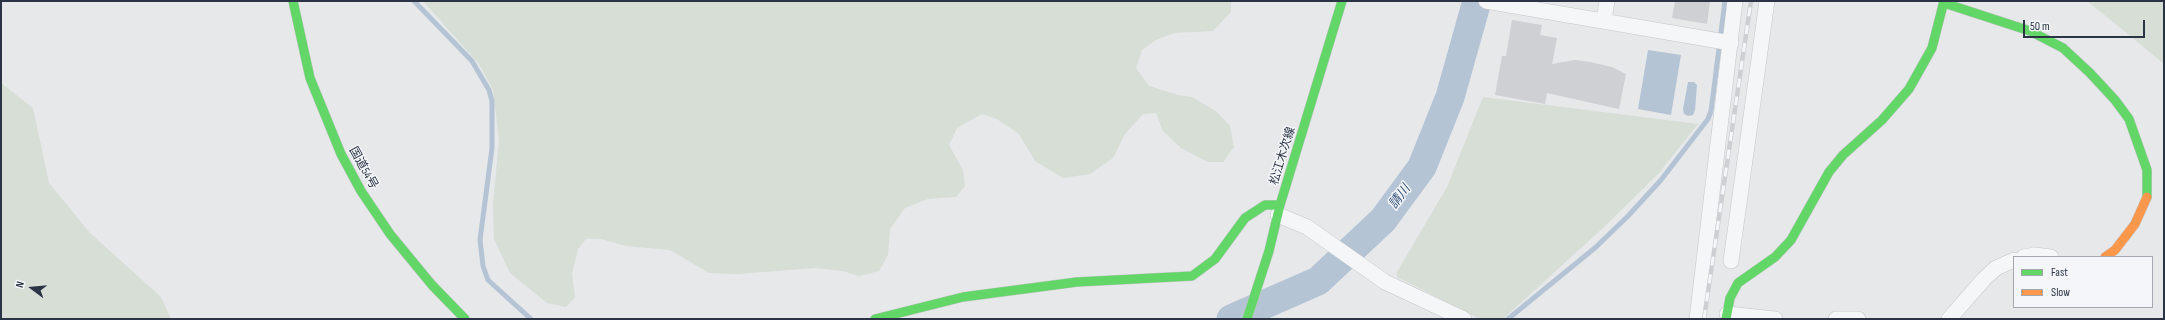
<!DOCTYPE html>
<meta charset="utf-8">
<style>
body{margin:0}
#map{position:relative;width:2165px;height:320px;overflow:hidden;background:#e6e8ea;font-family:"Sofia Sans Condensed",sans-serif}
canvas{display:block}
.frame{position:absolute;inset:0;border:2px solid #2b3445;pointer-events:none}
.legend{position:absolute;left:2013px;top:256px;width:140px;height:52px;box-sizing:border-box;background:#f4f6f9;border:1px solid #a4a8b1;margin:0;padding:5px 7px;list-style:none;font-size:12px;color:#2b3445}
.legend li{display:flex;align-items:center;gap:8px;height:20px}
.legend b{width:20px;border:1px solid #a4a8b1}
.north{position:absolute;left:12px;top:268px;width:40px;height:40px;-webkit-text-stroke:3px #f4f6f9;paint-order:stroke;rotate:286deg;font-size:11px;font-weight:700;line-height:16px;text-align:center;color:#2b3445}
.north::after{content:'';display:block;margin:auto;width:14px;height:18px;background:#2b3445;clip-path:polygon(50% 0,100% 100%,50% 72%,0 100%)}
.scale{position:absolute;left:2023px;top:20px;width:122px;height:18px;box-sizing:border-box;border:2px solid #2b3445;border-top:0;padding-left:5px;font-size:12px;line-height:14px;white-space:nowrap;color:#2b3445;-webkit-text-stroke:3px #f4f6f9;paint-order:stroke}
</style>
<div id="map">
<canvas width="2165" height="320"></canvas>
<div class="frame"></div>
<ul class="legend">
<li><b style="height:5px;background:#63d668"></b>Fast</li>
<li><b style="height:5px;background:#ff974d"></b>Slow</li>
</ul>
<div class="north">N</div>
<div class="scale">50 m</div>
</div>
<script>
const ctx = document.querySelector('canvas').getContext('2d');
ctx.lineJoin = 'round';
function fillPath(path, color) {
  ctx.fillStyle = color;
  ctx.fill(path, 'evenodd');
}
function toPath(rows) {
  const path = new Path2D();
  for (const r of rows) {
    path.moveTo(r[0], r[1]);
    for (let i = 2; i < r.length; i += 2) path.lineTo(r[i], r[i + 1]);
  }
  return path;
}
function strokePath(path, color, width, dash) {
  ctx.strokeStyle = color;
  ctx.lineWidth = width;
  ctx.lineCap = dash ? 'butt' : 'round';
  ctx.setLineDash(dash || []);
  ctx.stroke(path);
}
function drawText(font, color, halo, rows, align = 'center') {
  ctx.font = font + ' "Sofia Sans Condensed","Noto Sans JP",sans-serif';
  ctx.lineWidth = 3;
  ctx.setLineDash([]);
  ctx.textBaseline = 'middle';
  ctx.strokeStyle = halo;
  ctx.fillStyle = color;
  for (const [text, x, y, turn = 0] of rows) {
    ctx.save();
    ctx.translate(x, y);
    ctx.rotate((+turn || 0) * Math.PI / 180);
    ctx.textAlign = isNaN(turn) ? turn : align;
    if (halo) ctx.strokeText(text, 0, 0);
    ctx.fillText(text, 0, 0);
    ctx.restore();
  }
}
const green = toPath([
 [423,1,1231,1,1231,12,1213,31,1174,33,1156,40,1142,50,1136,68,1149,86,1178,95,1192,97,1217,112,1230,126,1234,147,1223,162,1208,162,1181,148,1163,131,1156,113,1143,114,1125,134,1113,158,1090,174,1063,178,1035,161,1019,134,997,119,982,114,957,128,949,145,963,170,965,186,956,197,928,199,905,208,890,229,888,255,879,271,859,276,843,271,815,268,738,274,709,273,670,250,626,246,601,239,586,239,578,249,572,274,575,297,566,307,547,303,510,273,494,239,493,205,499,140,493,90,479,64],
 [2087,1,2164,1,2164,64,2123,30],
 [1,83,33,108,49,183,90,233,161,297,171,319,1,319],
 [1483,97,1698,124,1658,174,1604,227,1503,319,1480,319,1397,277,1397,272,1447,187]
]);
const water = toPath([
 [1648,50,1681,55,1671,115,1638,109],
 [1688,82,1694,82,1697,85,1695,110,1693,115,1688,116,1684,114,1683,109]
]);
const stream = toPath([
 [414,1,472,61,489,90,492,101,492,148,480,240,483,266,488,280,531,319],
 [1508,319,1596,247,1628,216,1661,180,1708,119,1711,111,1725,1]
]);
const river = toPath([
 [1231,319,1318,281,1383,220,1422,167,1450,97,1477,1]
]);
const building = toPath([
 [1675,1,1710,1,1707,24,1672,18],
 [1512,20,1542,25,1540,35,1557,38,1552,64,1575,60,1590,62,1612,67,1626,74,1619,109,1547,93,1545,104,1495,95,1502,56,1506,56]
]);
const street = toPath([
 [1486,1,1731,43],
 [1604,21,1607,1],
 [1278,215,1307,227,1385,282,1464,319],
 [2024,257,2035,255,2051,257],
 [1731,261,1767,1],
 [1727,314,1775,319],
 [1697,319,1735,1],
 [1836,319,1858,319],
 [1949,319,1984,279,1996,268,2014,260]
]);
const fast = toPath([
 [293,1,310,78,341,154,361,191,390,234,432,285,465,319],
 [1944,3,2030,31,2063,48,2090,73,2115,100,2129,119,2147,170,2147,197],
 [875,319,963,297,1077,282,1192,276,1215,259,1245,218,1265,205,1280,205],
 [1247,319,1269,251,1280,205,1342,1],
 [1726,319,1730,298,1738,283,1775,257,1791,240,1829,172,1843,155,1882,120,1909,89,1932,48,1944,1]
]);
const slow = toPath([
 [2105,257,2115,250,2135,224,2147,197]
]);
const rail = toPath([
 [1704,319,1751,1]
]);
const streetNames = [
 ["松江木次線",1283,156,-73],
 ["国道54号",363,168,61]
];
const waterNames = [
 ["請川",1400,197,-54]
];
fillPath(green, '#d6ded6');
fillPath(water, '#b4c4d5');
strokePath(stream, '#b4c4d5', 5);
strokePath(river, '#b4c4d5', 29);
fillPath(building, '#ced0d3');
strokePath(street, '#c4c6c8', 16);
strokePath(fast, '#c4c6c8', 10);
strokePath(slow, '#c4c6c8', 10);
strokePath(street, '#f5f6f7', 15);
strokePath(fast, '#63d668', 9);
strokePath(slow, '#ff974d', 9);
strokePath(rail, '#cecfd2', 4.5);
strokePath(rail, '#f4f6f9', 3, [9]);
drawText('12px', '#2b3445', '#f4f6f9', streetNames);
drawText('italic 13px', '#34527a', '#f4f6f9', waterNames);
</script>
